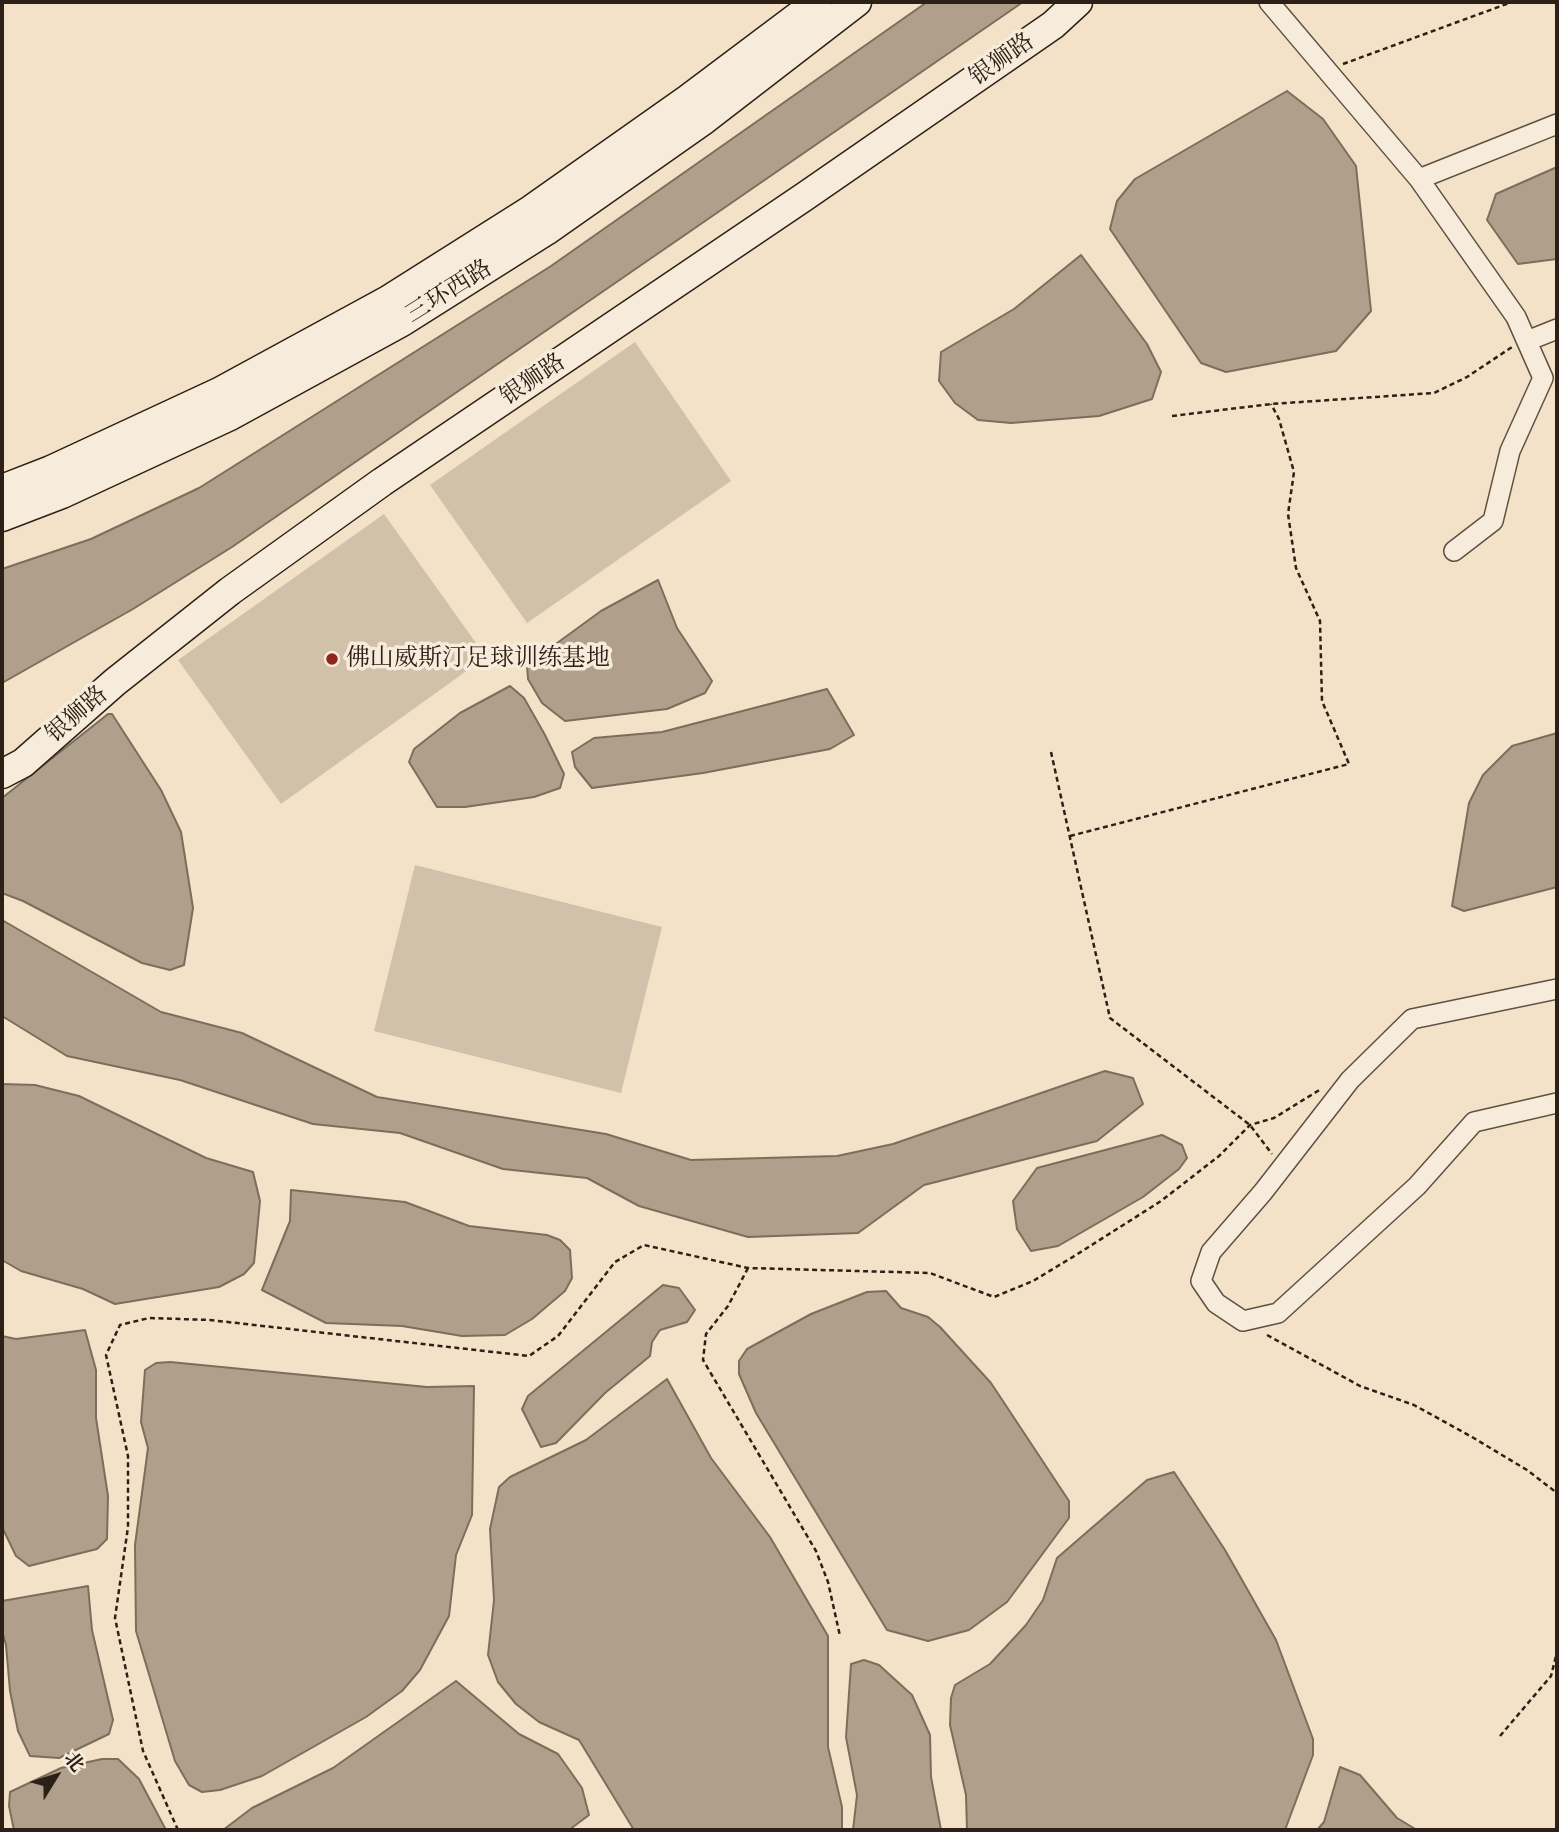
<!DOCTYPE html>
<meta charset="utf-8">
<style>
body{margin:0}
#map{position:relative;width:1559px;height:1832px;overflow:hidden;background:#f3e2c8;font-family:"Old Standard TT","Noto Serif SC",serif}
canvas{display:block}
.frame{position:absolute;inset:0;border:4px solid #2d2016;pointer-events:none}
.north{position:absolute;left:21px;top:1741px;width:70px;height:70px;-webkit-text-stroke:5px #f7ecdb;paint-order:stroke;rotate:52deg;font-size:19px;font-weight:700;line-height:28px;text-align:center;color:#2d2016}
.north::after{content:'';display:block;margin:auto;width:24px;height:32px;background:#2d2016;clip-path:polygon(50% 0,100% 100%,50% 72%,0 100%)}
</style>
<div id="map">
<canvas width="1559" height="1832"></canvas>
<div class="frame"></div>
<div class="north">北</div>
</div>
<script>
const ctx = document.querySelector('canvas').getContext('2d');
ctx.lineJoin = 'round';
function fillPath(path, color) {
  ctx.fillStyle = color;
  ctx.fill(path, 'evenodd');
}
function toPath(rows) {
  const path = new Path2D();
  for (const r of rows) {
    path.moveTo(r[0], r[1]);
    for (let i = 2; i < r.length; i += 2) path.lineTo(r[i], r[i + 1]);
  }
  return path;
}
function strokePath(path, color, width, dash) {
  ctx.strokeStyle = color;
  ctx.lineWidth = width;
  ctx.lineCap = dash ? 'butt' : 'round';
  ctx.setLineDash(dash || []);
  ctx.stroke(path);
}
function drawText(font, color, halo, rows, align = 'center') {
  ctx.font = font + ' "Old Standard TT","Noto Serif SC",serif';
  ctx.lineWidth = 7;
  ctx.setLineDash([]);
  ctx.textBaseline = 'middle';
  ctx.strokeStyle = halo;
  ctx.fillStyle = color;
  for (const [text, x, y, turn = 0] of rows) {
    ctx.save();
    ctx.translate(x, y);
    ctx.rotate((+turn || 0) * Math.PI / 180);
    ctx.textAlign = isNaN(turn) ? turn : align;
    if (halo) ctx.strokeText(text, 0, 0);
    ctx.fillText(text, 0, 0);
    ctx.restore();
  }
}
const green = toPath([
 [635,342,731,481,527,623,430,485],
 [384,514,486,657,281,804,178,660],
 [415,865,662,927,621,1093,374,1031]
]);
const water = toPath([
 [927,2,1023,2,232,547,133,609,2,683,2,569,91,539,199,488,551,266,927,2],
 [1287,91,1323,119,1356,166,1371,311,1336,351,1226,372,1201,363,1110,229,1117,201,1135,179,1287,91],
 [1557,167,1557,259,1518,264,1487,220,1496,194,1557,167],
 [1081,255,1147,344,1161,372,1152,399,1099,416,1011,423,978,420,955,403,939,381,941,352,1014,309,1081,255],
 [658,580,677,628,712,681,705,693,667,709,565,721,542,703,528,679,527,665,601,611,658,580],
 [510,686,524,698,545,735,564,774,560,788,534,797,465,807,437,807,409,762,414,749,460,713,510,686],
 [827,689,854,735,830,749,703,773,592,788,575,767,572,752,594,738,662,732,827,689],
 [108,714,112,714,161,790,181,832,193,908,184,965,170,970,142,963,23,901,2,893,2,798,108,714],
 [1557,733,1557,887,1464,911,1452,906,1469,803,1483,775,1512,746,1557,733],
 [2,920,161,1012,242,1033,377,1097,606,1134,691,1160,837,1156,893,1144,1105,1071,1133,1078,1143,1104,1097,1141,924,1185,858,1233,748,1237,639,1206,587,1178,503,1169,400,1133,313,1124,180,1080,67,1056,2,1016,2,920],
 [2,1084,35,1085,79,1096,206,1158,253,1172,260,1201,254,1263,244,1274,219,1287,115,1304,83,1289,21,1271,2,1260,2,1084],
 [1162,1135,1182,1145,1187,1158,1179,1169,1143,1197,1058,1246,1031,1251,1017,1229,1013,1201,1037,1168,1162,1135],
 [291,1190,405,1202,469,1226,547,1235,560,1240,570,1250,572,1278,565,1291,532,1319,505,1335,462,1336,402,1326,326,1323,262,1290,290,1221,291,1190],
 [663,1285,679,1288,695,1310,687,1322,660,1330,652,1342,650,1356,605,1393,556,1443,541,1447,522,1409,528,1396,663,1285],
 [886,1291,901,1308,928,1317,940,1327,991,1383,1069,1501,1069,1518,1007,1602,969,1630,928,1641,887,1630,756,1413,739,1374,739,1361,747,1349,811,1314,867,1292,886,1291],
 [85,1330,96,1370,96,1418,108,1496,107,1539,97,1549,29,1566,16,1556,2,1527,2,1336,16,1339,85,1330],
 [170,1362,427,1387,474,1386,472,1515,456,1555,449,1616,420,1670,402,1691,366,1717,262,1776,220,1790,202,1792,189,1785,175,1761,136,1631,135,1545,148,1448,141,1422,145,1370,156,1363,170,1362],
 [667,1379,711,1458,770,1537,828,1636,828,1747,842,1807,842,1830,634,1830,579,1740,539,1722,516,1704,498,1682,488,1655,494,1600,490,1529,499,1487,510,1477,586,1440,667,1379],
 [1174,1472,1225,1550,1276,1640,1313,1739,1313,1755,1285,1830,967,1830,966,1795,950,1725,951,1698,955,1685,990,1664,1026,1625,1043,1600,1057,1558,1147,1480,1174,1472],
 [88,1586,92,1630,113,1720,109,1734,59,1758,30,1756,18,1731,10,1691,6,1645,2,1631,2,1601,88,1586],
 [864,1660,879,1665,912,1695,930,1735,931,1777,941,1830,853,1830,857,1795,846,1737,851,1664,864,1660],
 [456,1681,519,1734,558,1754,582,1788,589,1815,569,1830,223,1830,252,1808,333,1768,456,1681],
 [102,1759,118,1759,139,1779,166,1830,14,1830,9,1806,10,1792,61,1768,102,1759],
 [1340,1767,1360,1775,1397,1818,1417,1830,1317,1830,1324,1822,1340,1767]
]);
const path = toPath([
 [1343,64,1512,2],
 [1172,416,1271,404,1434,393,1467,377,1512,347],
 [1051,752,1110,1018,1250,1125,1272,1154],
 [1070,836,1349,764,1322,701,1320,621,1296,568,1288,514,1294,472,1279,419,1271,404],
 [748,1268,728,1306,706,1334,703,1360,816,1551,828,1582,840,1636],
 [1267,1335,1360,1386,1414,1405,1472,1437,1527,1470,1557,1493],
 [1500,1736,1551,1676,1557,1652],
 [178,1830,143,1751,115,1618,128,1527,128,1456,106,1355,120,1325,149,1318,210,1320,529,1356,558,1336,615,1262,644,1245,748,1268,930,1273,994,1297,1033,1281,1076,1255,1161,1201,1219,1156,1250,1125,1274,1118,1321,1089]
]);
const minor = toPath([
 [1269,2,1419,179,1516,317,1543,378,1510,451,1493,521,1454,551],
 [1419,179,1557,124],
 [1527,341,1557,329],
 [1557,989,1412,1019,1350,1080,1263,1192,1211,1252,1201,1281,1216,1303,1243,1321,1278,1313,1417,1186,1474,1122,1557,1103]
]);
const secondary = toPath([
 [2,489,51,470,219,392,388,300,532,209,688,99,817,2],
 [2,517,62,494,230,416,402,322,546,231,704,120,857,2],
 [2,774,23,763,115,682,230,591,382,482,804,197,1053,25,1078,2]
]);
const markers = [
 [332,659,7,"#8f2418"]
];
const streetNames = [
 ["银狮路",1002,60,-35],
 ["三环西路",449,292,-32],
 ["银狮路",533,380,-34],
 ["银狮路",77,715,-41]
];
const poiNames = [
 ["佛山威斯汀足球训练基地",346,659]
];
fillPath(green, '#d1c1aa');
fillPath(water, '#b0a08b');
strokePath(water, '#7c6d5c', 2);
strokePath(minor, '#5e5042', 22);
strokePath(secondary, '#2d2016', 31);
strokePath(path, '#2d2016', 2.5, [5, 3.5]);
strokePath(minor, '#f7ecdb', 19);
strokePath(secondary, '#f7ecdb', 28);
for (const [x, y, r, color] of markers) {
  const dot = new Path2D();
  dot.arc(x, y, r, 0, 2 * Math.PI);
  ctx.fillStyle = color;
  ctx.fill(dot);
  strokePath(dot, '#f7ecdb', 2.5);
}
drawText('24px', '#2d2016', '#f7ecdb', streetNames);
drawText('24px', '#2d2016', '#f7ecdb', poiNames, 'left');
</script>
